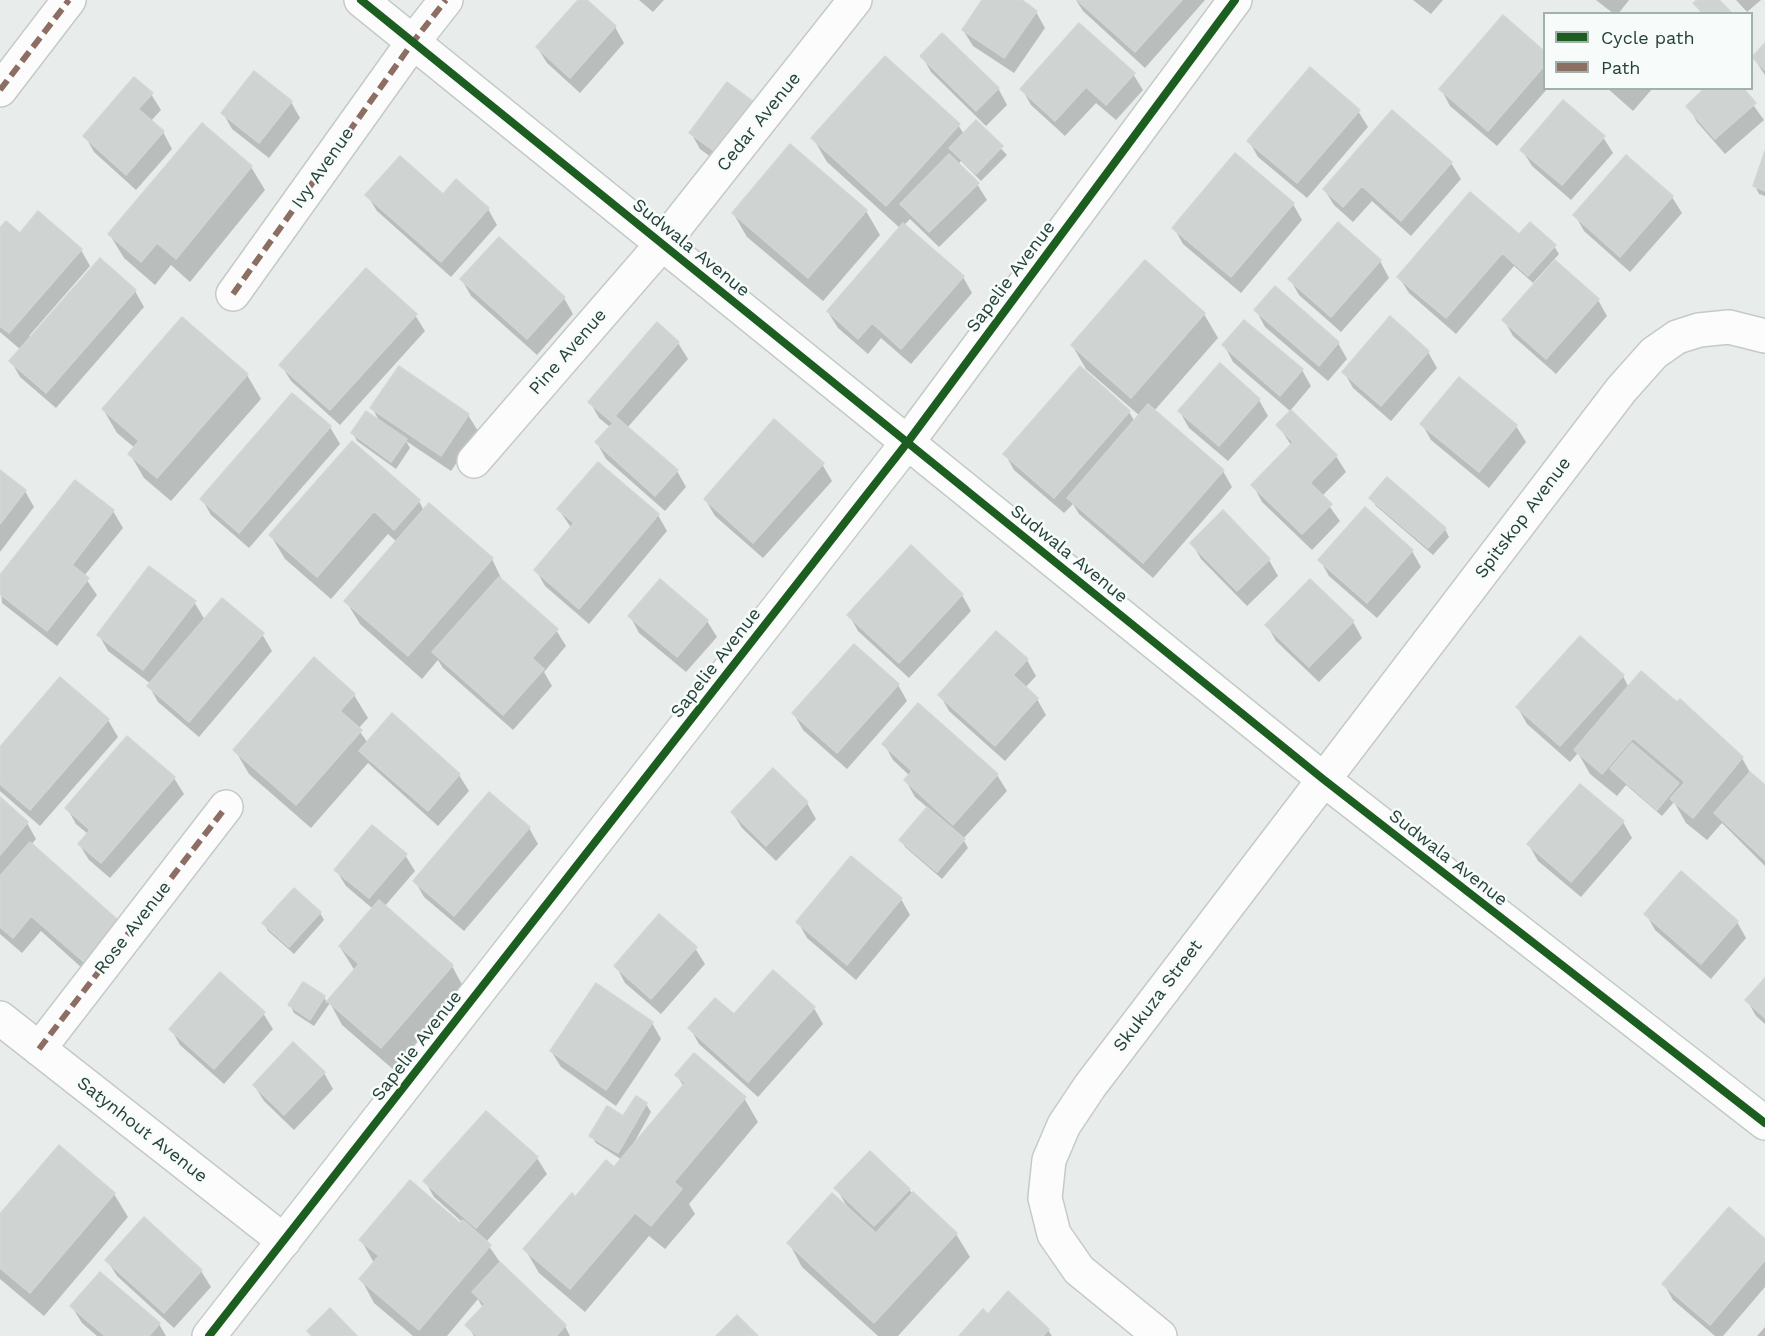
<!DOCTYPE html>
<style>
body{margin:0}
#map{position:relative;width:1765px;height:1336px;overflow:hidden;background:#e8edeb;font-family:"Work Sans",sans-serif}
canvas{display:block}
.legend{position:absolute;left:1543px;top:12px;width:210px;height:78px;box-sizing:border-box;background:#f7fbf9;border:2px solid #a3b1ad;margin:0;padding:8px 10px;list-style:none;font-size:18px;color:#24423a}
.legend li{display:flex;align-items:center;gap:12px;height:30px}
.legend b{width:30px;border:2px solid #a3b1ad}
</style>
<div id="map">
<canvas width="1765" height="1336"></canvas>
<ul class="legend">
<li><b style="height:8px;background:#1b5e20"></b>Cycle path</li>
<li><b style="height:8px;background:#8d6e63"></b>Path</li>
</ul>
</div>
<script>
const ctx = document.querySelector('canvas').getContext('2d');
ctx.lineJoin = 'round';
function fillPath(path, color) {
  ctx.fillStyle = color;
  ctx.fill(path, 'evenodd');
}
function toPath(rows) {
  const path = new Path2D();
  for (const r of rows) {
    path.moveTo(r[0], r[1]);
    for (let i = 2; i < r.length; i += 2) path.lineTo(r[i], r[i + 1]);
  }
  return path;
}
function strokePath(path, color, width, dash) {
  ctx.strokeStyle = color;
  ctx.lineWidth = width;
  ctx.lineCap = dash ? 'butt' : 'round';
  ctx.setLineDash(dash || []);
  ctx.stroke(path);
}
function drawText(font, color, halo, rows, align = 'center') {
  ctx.font = font + ' "Work Sans",sans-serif';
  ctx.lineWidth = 5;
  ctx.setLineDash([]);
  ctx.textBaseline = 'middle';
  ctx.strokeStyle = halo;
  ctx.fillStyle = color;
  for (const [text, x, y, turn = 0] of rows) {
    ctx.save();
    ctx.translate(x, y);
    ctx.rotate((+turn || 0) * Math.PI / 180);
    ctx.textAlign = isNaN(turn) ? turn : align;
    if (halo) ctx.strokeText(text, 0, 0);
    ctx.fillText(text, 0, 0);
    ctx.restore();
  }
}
const shadow = toPath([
 [580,0,585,0,615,27,624,43,580,93,547,63,537,47],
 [639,0,664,0,653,12],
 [984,0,1019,0,1036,12,1045,28,1014,73,973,46,963,30],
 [1076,0,1205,0,1145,68,1083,11],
 [1413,0,1443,0,1431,14],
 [1596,0,1629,0,1618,14,1614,14],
 [1699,0,1716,0,1730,14,1702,14,1695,4],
 [1736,0,1761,0,1747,12],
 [1503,17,1544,53,1544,88,1548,88,1497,146,1450,106,1441,89],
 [1765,45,1765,75,1753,57],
 [922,56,998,88,1007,105,986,126,931,72],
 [1133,74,1143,90,1116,120,1096,103,1065,136,1031,105,1022,89],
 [727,84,730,171,700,149,691,133],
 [1607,88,1653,88,1633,111],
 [1741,88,1764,120,1725,154,1697,122,1688,106],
 [151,94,161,110,150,122,163,132,172,149,136,190,94,152,85,136],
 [291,102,300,118,269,158,232,129,223,113],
 [1358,111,1368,127,1307,198,1258,157,1249,141],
 [1392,112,1451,163,1461,179,1411,236,1372,201,1353,222,1334,205,1324,189],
 [976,122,1007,155,981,181,961,161,958,164,977,184,987,200,939,247,910,219,904,225,963,277,972,293,911,364,881,338,868,354,838,328,828,312,901,229,827,162,813,138,958,125,964,134],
 [1603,137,1613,153,1571,200,1532,166,1522,150],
 [790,146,866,211,880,235,823,301,747,237,733,213],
 [1765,155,1765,196,1759,194,1755,186],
 [1626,157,1672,197,1682,213,1630,272,1584,231,1575,215],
 [251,167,265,190,190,282,171,265,155,285,124,258,110,235],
 [367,195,444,196,488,209,497,225,451,277,377,211],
 [1293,204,1302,220,1241,293,1183,244,1174,228],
 [0,231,81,250,90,266,29,336,31,338,100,260,135,291,144,307,56,408,20,377,11,361,21,350,0,332],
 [1518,234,1554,246,1559,254,1533,283,1514,266,1456,334,1409,293,1399,277],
 [1380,261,1389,278,1341,332,1299,295,1290,279],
 [1145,262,1204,314,1218,338,1154,411,1223,471,1232,487,1153,578,1079,514,1073,504,1064,513,1014,470,1005,454,1080,368,1129,412,1135,422,1140,416,1086,369,1072,345],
 [462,280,564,298,573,314,537,355,471,296],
 [1275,288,1338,343,1347,359,1328,381,1265,327,1256,310],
 [1598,300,1607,316,1556,374,1513,336,1504,320],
 [415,315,425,331,340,425,291,381,281,365],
 [657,324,678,343,688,359,627,428,677,471,686,487,665,511,606,459,597,443,610,427,599,418,590,402],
 [1224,345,1302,370,1311,386,1290,411,1233,362],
 [1428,352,1437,368,1391,421,1353,388,1344,372],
 [247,375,261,399,171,501,144,478,130,454,135,448,117,433,103,409],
 [1459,379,1516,426,1526,442,1489,488,1431,440,1422,424],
 [292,395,330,427,340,444,249,548,211,515,202,499],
 [1259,400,1268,416,1228,461,1189,428,1180,412],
 [372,408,468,415,478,431,451,471,406,441,410,448,396,469,357,441,353,433,380,422],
 [1278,425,1336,456,1346,472,1322,496,1340,521,1312,550,1262,502,1253,485,1291,445],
 [352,443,419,501,424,511,492,559,504,584,556,630,566,646,544,672,552,686,513,730,443,668,438,660,422,679,360,624,346,601,397,542,388,534,331,599,285,559,271,536],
 [822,464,832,481,763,558,715,516,705,499],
 [0,472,25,491,34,507,0,552],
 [75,482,113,511,123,528,84,576,97,595,57,646,2,603,0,577],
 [1371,498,1445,529,1449,537,1433,555,1376,506],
 [559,510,658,515,667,531,589,624,545,586,536,570,572,529],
 [1223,513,1269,560,1278,576,1247,606,1201,559,1192,543],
 [1412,551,1421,567,1377,618,1329,576,1320,560],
 [660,581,707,621,717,637,686,672,639,633,630,616],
 [962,595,971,611,909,678,858,631,849,615],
 [194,602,205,620,262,634,272,651,199,737,158,702,149,686,151,684,108,651,99,635],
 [1353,622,1362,638,1319,682,1276,641,1267,625],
 [996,633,1027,660,1036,676,1025,688,1037,699,1046,715,1005,761,949,711,940,695],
 [1623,676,1629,688,1678,704,1680,701,1742,758,1752,776,1765,787,1765,866,1722,823,1707,840,1686,823,1674,802,1662,816,1626,785,1617,796,1590,774,1578,753,1570,762,1527,724,1518,708],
 [61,679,108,720,118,737,40,826,0,791,0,750],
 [898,685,907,701,847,769,803,730,794,714],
 [354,695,368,718,358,729,368,743,459,775,469,791,438,826,368,763,311,828,249,774,235,750],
 [918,705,997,775,1007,791,963,839,968,848,942,879,905,847,901,840,928,808,915,797,906,781,910,776,893,760,884,744],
 [174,778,184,794,110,878,89,860,79,844,88,834,76,824,67,808],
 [0,799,27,823,36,839,31,845,118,922,93,978,41,931,22,953,0,934],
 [807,803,816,819,776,861,742,828,732,812],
 [1623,822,1632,838,1581,897,1538,861,1529,845],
 [529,828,538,844,464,931,424,897,415,881],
 [405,855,415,871,384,907,452,966,465,990,395,1071,342,1025,330,1003,314,1026,294,1013,290,1005,324,997,327,1003,355,971,340,947,373,909,346,886,336,870],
 [901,899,910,915,856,980,807,938,798,922],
 [320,913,324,920,294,954,268,931,264,923],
 [1646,914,1737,922,1746,938,1711,979,1655,930],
 [695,948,705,964,661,1014,625,983,616,966],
 [1765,980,1765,1024,1756,1016,1747,1000],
 [814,1008,823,1024,758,1097,699,1044,690,1028,734,1016],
 [263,1013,273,1029,224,1084,180,1045,171,1029],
 [652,1023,661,1039,616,1106,561,1067,551,1051],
 [293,1044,324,1073,333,1089,294,1130,264,1101,254,1085],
 [677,1075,744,1098,758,1122,689,1204,695,1214,665,1249,649,1236,585,1312,539,1273,525,1249,576,1199,622,1160,596,1143,591,1136,646,1104,651,1112,630,1150,684,1087],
 [486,1113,537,1158,547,1174,486,1242,502,1265,565,1326,570,1336,474,1336,467,1325,483,1308,478,1299,447,1336,413,1336,374,1303,361,1279,374,1263,361,1240,461,1225,462,1222,434,1197,425,1181],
 [836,1188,909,1190,956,1234,970,1257,898,1336,878,1336,802,1267,789,1243,848,1208],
 [114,1194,128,1217,44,1316,0,1279,0,1216],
 [1765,1241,1765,1287,1723,1336,1715,1336,1673,1300,1664,1284],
 [107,1260,201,1271,211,1287,174,1328,117,1276],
 [72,1307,159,1324,166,1336,97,1336,82,1323],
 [988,1316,1048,1330,1052,1336,961,1336],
 [1765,1327,1765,1336,1757,1336]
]);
const building = toPath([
 [578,0,587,0,616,26,570,78,536,47,578,0],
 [982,0,1022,0,1037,11,1004,58,962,30,982,0],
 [1077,0,1182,0,1135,52,1077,0],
 [1697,0,1719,0,1731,12,1704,14,1693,3,1697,0],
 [1503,15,1544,51,1544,66,1488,131,1439,89,1503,15],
 [1079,23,1135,73,1106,105,1086,87,1055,121,1020,89,1079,23],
 [942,33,999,88,976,111,920,56,942,33],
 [1765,43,1765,70,1752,57,1765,43],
 [885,56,960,124,886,206,811,138,885,56],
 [1310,67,1360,110,1297,183,1247,141,1310,67],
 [254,71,292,101,259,143,221,113,254,71],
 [134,77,153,93,138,109,164,131,126,175,83,136,134,77],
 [727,82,758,105,721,156,689,133,727,82],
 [1705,88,1743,88,1756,103,1715,139,1686,106,1705,88],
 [1563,100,1605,136,1562,185,1520,150,1563,100],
 [1392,110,1452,162,1401,221,1362,186,1343,207,1323,189,1392,110],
 [976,120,1003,146,976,174,949,148,976,120],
 [202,123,252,166,176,259,157,243,141,262,108,234,202,123],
 [790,144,867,210,808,278,732,213,790,144],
 [1765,151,1765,191,1753,186,1765,151],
 [1235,153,1294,203,1231,277,1172,228,1235,153],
 [949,154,979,183,929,232,900,204,949,154],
 [1626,155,1673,196,1620,257,1573,215,1626,155],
 [400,156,443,194,456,179,489,208,441,262,365,195,400,156],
 [1470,192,1519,234,1446,318,1397,277,1470,192],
 [38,211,82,249,9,333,0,326,0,228,6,221,20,233,38,211],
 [1338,222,1381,260,1331,317,1288,279,1338,222],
 [1530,222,1556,245,1528,276,1502,253,1530,222],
 [903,223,964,276,901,349,872,323,858,339,827,311,903,223],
 [499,237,565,297,527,339,460,279,499,237],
 [100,258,136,290,46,393,9,361,100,258],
 [1145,260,1205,313,1131,398,1071,345,1145,260],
 [1555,260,1599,299,1546,359,1502,320,1555,260],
 [366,268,417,314,330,410,279,365,366,268],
 [1275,286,1339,342,1319,366,1254,310,1275,286],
 [1390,316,1429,351,1381,406,1342,372,1390,316],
 [182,317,248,374,157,478,128,454,139,441,102,409,182,317],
 [1244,320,1303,369,1280,396,1222,345,1244,320],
 [657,322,679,342,615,416,678,470,655,496,595,442,613,423,588,402,657,322],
 [1220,363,1260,399,1219,446,1178,411,1220,363],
 [399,366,469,414,441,456,370,408,399,366],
 [1080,366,1130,411,1054,498,1003,454,1080,366],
 [1459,377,1517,425,1479,472,1420,424,1459,377],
 [292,393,331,426,239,533,200,499,292,393],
 [1148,404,1224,470,1143,563,1067,498,1148,404],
 [1291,410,1337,455,1310,483,1332,504,1302,534,1251,485,1293,442,1276,425,1291,410],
 [366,411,407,439,391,462,351,433,366,411],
 [774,419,824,463,753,543,704,499,774,419],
 [352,441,420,500,394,530,374,511,317,577,269,535,352,441],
 [598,462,659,514,579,609,534,570,574,523,557,509,598,462],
 [0,470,26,490,0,524,0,470],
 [1387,477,1446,528,1428,548,1369,498,1387,477],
 [75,480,114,510,72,565,89,578,47,631,0,594,0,575,75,480],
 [429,503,493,558,408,656,344,601,429,503],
 [1365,507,1413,550,1367,603,1318,560,1365,507],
 [1223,510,1270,559,1237,591,1190,543,1223,510],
 [911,545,963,594,899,663,847,615,911,545],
 [149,566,196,601,143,670,97,635,149,566],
 [499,577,558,629,532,658,544,669,503,715,432,652,499,577],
 [660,579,708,620,677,657,628,616,660,579],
 [1310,579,1354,621,1309,667,1265,625,1310,579],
 [222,598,264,633,189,722,147,686,222,598],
 [996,631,1028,659,1013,675,1038,698,995,746,938,695,996,631],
 [1580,636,1624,675,1560,746,1516,707,1580,636],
 [854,644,899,684,837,753,792,713,854,644],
 [314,657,355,694,340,711,362,730,296,805,233,750,314,657],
 [1641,671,1677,702,1680,699,1743,757,1693,818,1670,799,1685,782,1633,738,1602,774,1574,750,1641,671],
 [60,677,109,719,30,810,0,784,0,747,60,677],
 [918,703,998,774,953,825,904,780,912,771,882,744,918,703],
 [392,713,460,774,428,811,359,751,392,713],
 [127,736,175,777,101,863,78,844,90,830,65,808,127,736],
 [1632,743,1679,783,1657,810,1610,769,1632,743],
 [773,768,808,802,766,846,731,812,773,768],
 [1750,772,1765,785,1765,860,1714,813,1750,772],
 [1580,784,1624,821,1571,882,1527,844,1580,784],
 [489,792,530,827,454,916,413,881,489,792],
 [0,797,28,822,0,855,0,797],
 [927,807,965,839,937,872,899,840,927,807],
 [372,825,407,854,369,898,334,870,372,825],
 [30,842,119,921,84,962,31,916,13,938,0,927,0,876,30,842],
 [851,856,902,898,847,965,796,922,851,856],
 [1681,871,1738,921,1701,964,1644,914,1681,871],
 [294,888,321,912,289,947,262,923,294,888],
 [379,900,453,965,381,1048,327,1001,359,964,339,946,379,900],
 [659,914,697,947,651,999,614,966,659,914],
 [773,970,815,1007,748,1082,688,1028,715,998,734,1014,773,970],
 [220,972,265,1012,214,1069,169,1029,220,972],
 [1765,978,1765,1018,1745,1000,1765,978],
 [303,982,325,996,310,1020,288,1005,303,982],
 [596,983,653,1022,606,1090,550,1051,596,983],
 [293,1042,325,1072,284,1115,253,1085,293,1042],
 [694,1053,746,1097,674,1182,682,1189,651,1226,635,1213,570,1289,523,1249,572,1193,575,1197,606,1160,614,1167,685,1083,675,1075,694,1053],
 [636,1096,647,1103,618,1153,589,1136,607,1106,623,1116,636,1096],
 [486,1111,538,1157,476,1228,423,1181,486,1111],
 [59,1145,115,1193,30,1293,0,1268,0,1214,59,1145],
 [870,1151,910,1189,874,1226,834,1188,870,1151],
 [410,1180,460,1223,463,1220,491,1245,419,1330,359,1279,379,1256,359,1240,410,1180],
 [913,1192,957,1233,874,1323,787,1243,832,1193,876,1233,913,1192],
 [1729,1207,1765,1239,1765,1260,1710,1325,1662,1284,1729,1207],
 [144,1217,202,1270,164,1313,105,1260,144,1217],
 [500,1262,566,1325,556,1336,477,1336,465,1325,485,1304,472,1292,500,1262],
 [100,1272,160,1323,149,1336,105,1336,70,1306,100,1272],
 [1008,1291,1049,1329,1043,1336,959,1336,983,1309,988,1314,1008,1291],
 [330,1308,357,1336,312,1336,307,1331,330,1308],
 [737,1315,758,1336,716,1336,737,1315]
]);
const street = toPath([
 [361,0,1323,779,1765,1123],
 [0,90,69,0],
 [233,294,413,42,446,0],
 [474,461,662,244,855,0],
 [0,1018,284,1241],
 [39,1049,226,807],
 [209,1336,907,443,1235,0],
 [1160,1336,1079,1270,1054,1234,1045,1198,1049,1160,1064,1125,1090,1086,1621,390,1654,353,1677,337,1699,330,1729,327,1765,336]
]);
const quiet = toPath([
 [0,90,69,0],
 [233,294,413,42,446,0],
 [39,1049,226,807]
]);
const cycleway = toPath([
 [361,0,1323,779,1765,1123],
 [209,1336,907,443,1235,0]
]);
const streetNames = [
 ["Cedar Avenue",759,122,-51],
 ["Ivy Avenue",323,168,-55],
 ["Sudwala Avenue",691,248,39],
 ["Sapelie Avenue",1011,277,-53],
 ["Pine Avenue",568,352,-49],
 ["Spitskop Avenue",1523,518,-53],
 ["Sudwala Avenue",1069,554,39],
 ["Sapelie Avenue",716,663,-52],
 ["Sudwala Avenue",1448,858,38],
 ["Rose Avenue",133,928,-52],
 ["Skukuza Street",1158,996,-53],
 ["Sapelie Avenue",417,1046,-52],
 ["Satynhout Avenue",142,1130,38]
];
fillPath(shadow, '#0003');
fillPath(building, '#cfd4d2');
strokePath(building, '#d1d6d4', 1.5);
strokePath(street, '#c5cac8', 36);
strokePath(street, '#fcfcfc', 33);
strokePath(quiet, '#8d6e63', 6, [12, 6]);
strokePath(cycleway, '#1b5e20', 8);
drawText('18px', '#24423a', '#f7fbf9', streetNames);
</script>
